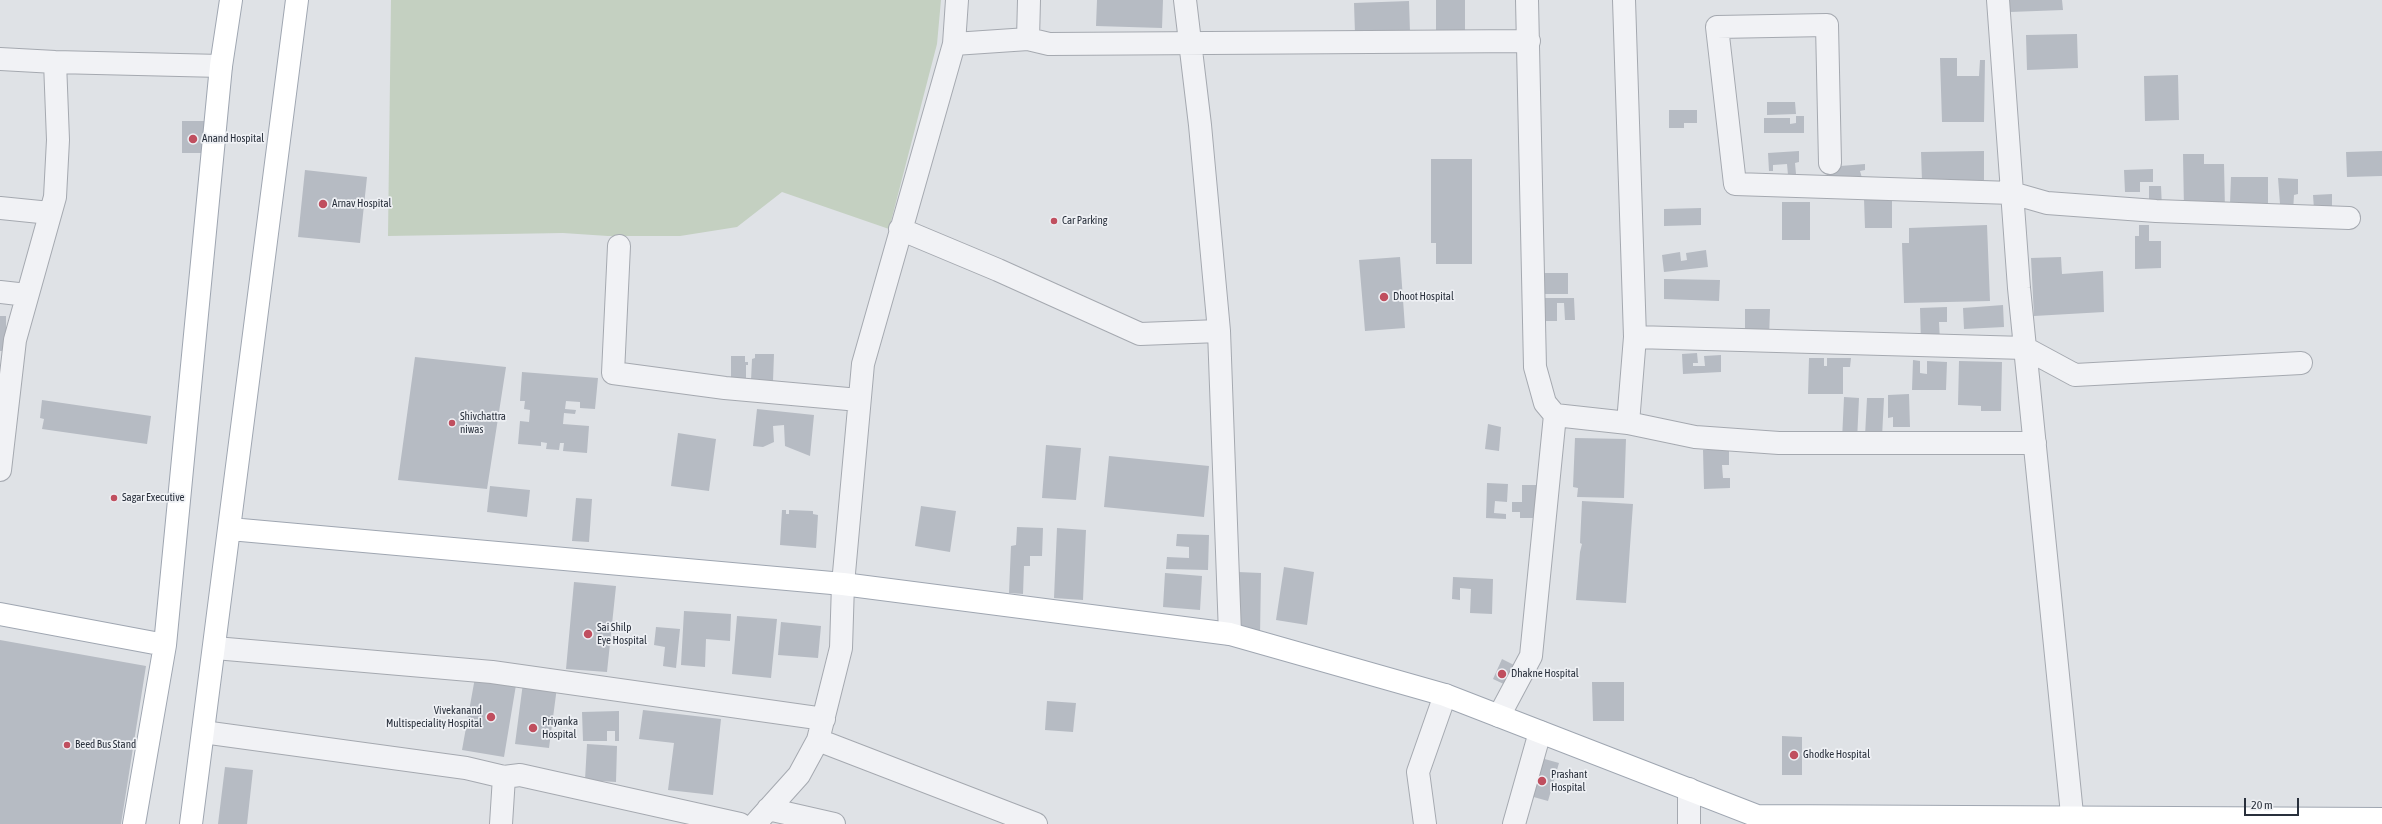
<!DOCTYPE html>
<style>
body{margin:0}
#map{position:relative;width:2382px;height:824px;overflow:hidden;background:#dfe2e6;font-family:"Asap Condensed",sans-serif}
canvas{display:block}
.scale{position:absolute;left:2244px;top:798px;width:55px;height:18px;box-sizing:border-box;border:2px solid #29303c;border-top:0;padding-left:5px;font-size:12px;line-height:14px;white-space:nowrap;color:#29303c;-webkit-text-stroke:3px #eef0f4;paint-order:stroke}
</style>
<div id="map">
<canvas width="2382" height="824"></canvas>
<div class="scale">20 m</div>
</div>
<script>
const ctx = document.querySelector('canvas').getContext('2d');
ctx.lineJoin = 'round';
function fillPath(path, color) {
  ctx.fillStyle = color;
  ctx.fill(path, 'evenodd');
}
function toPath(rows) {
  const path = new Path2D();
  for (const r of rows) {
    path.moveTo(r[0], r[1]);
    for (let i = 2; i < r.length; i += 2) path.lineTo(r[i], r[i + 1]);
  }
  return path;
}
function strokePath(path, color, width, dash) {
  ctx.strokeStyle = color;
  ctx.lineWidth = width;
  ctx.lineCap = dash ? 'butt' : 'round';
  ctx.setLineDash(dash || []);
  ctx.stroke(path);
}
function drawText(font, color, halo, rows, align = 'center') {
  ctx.font = font + ' "Asap Condensed",sans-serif';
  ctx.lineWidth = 3.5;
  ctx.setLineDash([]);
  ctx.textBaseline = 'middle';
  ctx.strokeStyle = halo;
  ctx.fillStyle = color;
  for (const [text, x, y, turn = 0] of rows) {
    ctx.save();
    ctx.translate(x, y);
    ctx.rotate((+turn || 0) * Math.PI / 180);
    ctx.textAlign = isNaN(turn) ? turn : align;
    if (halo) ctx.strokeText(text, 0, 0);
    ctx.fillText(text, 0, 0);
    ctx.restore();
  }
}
const green = toPath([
 [391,0,941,0,937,44,889,229,782,192,737,227,680,236,608,236,563,233,388,236]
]);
const building = toPath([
 [1097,0,1163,0,1162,28,1096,26],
 [1436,0,1465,0,1465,32,1436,31],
 [2009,0,2062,0,2063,10,2010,12],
 [1409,1,1410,32,1355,34,1354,3],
 [2077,34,2078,68,2027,70,2026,35],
 [1940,58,1957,58,1957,76,1979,76,1980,60,1985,60,1984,122,1942,122],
 [2178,75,2179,120,2145,121,2144,76],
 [1767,102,1795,102,1796,114,1767,115],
 [1669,110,1697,110,1697,123,1684,123,1684,128,1669,128],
 [1796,116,1804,116,1804,133,1764,133,1764,118,1790,118,1790,124,1796,123],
 [182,121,209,121,209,153,182,153],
 [1799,151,1799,162,1795,163,1796,174,1788,175,1787,164,1773,165,1773,171,1769,171,1768,153],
 [1984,151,1984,180,1922,181,1921,152],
 [2382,151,2382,176,2347,177,2346,152],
 [2183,154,2204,154,2204,164,2224,164,2225,210,2184,210],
 [1431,159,1472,159,1472,264,1436,264,1436,243,1431,243],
 [1865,164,1865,170,1860,171,1864,185,1830,185,1828,167],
 [2153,169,2153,182,2140,182,2140,192,2125,192,2124,170],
 [305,170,367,177,360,243,298,237],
 [2231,177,2268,177,2268,205,2230,204],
 [2278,178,2298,179,2298,194,2294,195,2293,212,2272,211,2272,204,2280,204],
 [2149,186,2161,186,2162,208,2149,208],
 [2332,194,2332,209,2314,209,2313,195],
 [1892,198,1892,228,1865,228,1864,199],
 [1782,202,1810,202,1810,240,1782,240],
 [1701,208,1701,225,1664,226,1664,209],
 [1987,225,1990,301,1904,303,1902,243,1909,243,1909,228],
 [2139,225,2149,225,2149,241,2161,241,2161,268,2135,269,2135,236,2139,236],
 [1706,250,1708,267,1664,272,1662,255,1680,252,1681,261,1687,260,1686,253],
 [1400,257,1405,328,1365,331,1359,260],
 [2061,257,2062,274,2103,271,2104,312,2034,316,2031,258],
 [1543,273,1568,273,1568,294,1535,294],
 [1664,279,1720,280,1719,301,1664,299],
 [1535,298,1574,298,1575,320,1565,320,1564,303,1557,303,1557,321,1536,321],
 [2003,305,2004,327,1964,329,1963,308],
 [1947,307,1947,322,1939,322,1940,342,1921,343,1920,308],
 [1745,309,1770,309,1769,339,1745,339],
 [0,316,6,316,6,351,0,351],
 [1697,353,1698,363,1693,363,1693,366,1705,366,1704,356,1721,355,1721,372,1683,374,1682,354],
 [755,354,774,354,773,381,751,381,752,359,755,358],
 [731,356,745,356,745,362,748,362,748,365,746,365,746,379,731,379],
 [415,357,506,367,487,489,398,480],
 [1809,358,1824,358,1824,366,1827,366,1827,358,1851,358,1850,367,1843,367,1843,394,1808,394],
 [1913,360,1920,361,1920,373,1927,374,1927,361,1947,362,1946,390,1912,390],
 [1959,361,2002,362,2001,411,1981,411,1981,406,1958,405],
 [522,372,598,378,595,409,580,408,580,402,566,401,565,409,576,410,575,414,564,413,563,424,589,426,587,453,563,451,564,443,560,443,559,450,546,449,547,443,541,442,541,446,518,444,520,421,529,422,530,410,524,409,525,401,520,401],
 [1909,394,1910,427,1893,427,1893,417,1888,418,1888,395],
 [1844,397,1859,398,1857,441,1842,440],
 [1867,398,1884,398,1882,437,1865,436],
 [42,400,151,416,147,444,42,429,44,419,40,418],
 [757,409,814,415,810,456,785,446,784,425,773,426,774,442,763,447,753,446],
 [1488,424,1501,427,1499,451,1485,449],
 [678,433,716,439,709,491,671,486],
 [1575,438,1626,439,1624,498,1577,497,1578,488,1573,487],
 [1046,445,1081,448,1076,500,1042,498],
 [1729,449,1729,465,1722,465,1723,478,1730,478,1730,488,1704,489,1703,450],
 [1109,456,1209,466,1204,517,1104,507],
 [1487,483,1508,484,1507,502,1495,501,1494,513,1506,514,1506,519,1486,518],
 [1522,485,1538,485,1537,518,1520,518,1520,512,1512,512,1512,502,1522,502],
 [490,486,530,490,527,517,487,512],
 [576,498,592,499,589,542,572,541],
 [1582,501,1633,504,1626,603,1576,600,1580,552,1582,544,1580,543],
 [921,506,956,511,950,552,915,546],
 [782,510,786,510,786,514,789,514,789,510,813,511,813,514,818,515,816,548,780,545],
 [1017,527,1043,528,1042,556,1030,556,1030,566,1024,566,1023,594,1009,593,1011,546,1016,545],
 [1057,528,1086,530,1083,600,1054,598],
 [1177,534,1209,535,1208,570,1166,569,1167,557,1189,558,1189,547,1176,546],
 [1284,567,1314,572,1307,625,1276,620],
 [1238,572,1261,573,1260,636,1236,635],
 [1165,573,1202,576,1200,610,1163,607],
 [1453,577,1493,579,1492,614,1470,613,1471,589,1460,588,1460,600,1452,599],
 [574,582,616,586,607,672,566,669],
 [684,611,731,614,730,641,706,639,705,667,681,665],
 [737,616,777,619,771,678,732,674],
 [781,622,821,626,818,658,778,655],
 [656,627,680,629,676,668,663,666,665,647,654,645],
 [0,640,146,666,121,824,0,824],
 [1502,659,1518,667,1508,686,1493,679],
 [476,672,517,679,504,757,462,750],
 [1592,682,1624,682,1624,721,1593,721],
 [523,683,557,687,549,748,515,744],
 [1047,701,1076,703,1073,732,1045,730],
 [643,710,721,719,713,795,668,790,674,743,639,739],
 [619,711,619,741,615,741,615,731,607,731,607,741,583,741,582,712],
 [1782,736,1802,737,1802,775,1782,775],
 [587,744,617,746,616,782,585,780],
 [1541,758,1559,763,1548,801,1530,796],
 [225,767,253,770,247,824,218,824]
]);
const minor = toPath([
 [1185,0,1200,125,1219,331,1230,634],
 [1527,0,1535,367,1545,403,1555,415,1628,423,1695,437,1779,443,2035,443],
 [1624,0,1635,337,1628,423],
 [1998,0,2019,288,2073,824],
 [1028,39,1029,0],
 [954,44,1028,39,1049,44,1529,41],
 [0,59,55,62,221,66],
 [1830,163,1827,25,1717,27,1735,184,2012,193,2047,203,2156,211,2349,218],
 [0,208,50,213],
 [900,229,998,270,1140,334,1219,331],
 [619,246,613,373,725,388,859,400],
 [0,292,27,295],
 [1635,337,2025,348,2075,375,2301,363],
 [0,470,15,340,55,197,58,140,55,62],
 [215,648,492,672,824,719],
 [1499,716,1531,656,1555,415],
 [203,732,466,768,504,777,520,775,740,824],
 [818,740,1036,824],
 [768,809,834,824],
 [501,824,504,777],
 [755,824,799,775,818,740,841,648,843,584,863,364,954,44,957,0],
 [1425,824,1418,772,1445,695],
 [1514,824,1540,732],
 [1689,824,1689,789]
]);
const major = toPath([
 [230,529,843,584,1230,634,1445,695,1757,816,2382,819],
 [0,614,165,645],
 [134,824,165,645,221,66,231,0],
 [191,824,297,0]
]);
const markers = [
 [193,139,5,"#c04f5f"],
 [323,204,5,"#c04f5f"],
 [1054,221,4,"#c04f5f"],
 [1384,297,5,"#c04f5f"],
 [452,423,4,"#c04f5f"],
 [114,498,4,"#c04f5f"],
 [588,634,5,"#c04f5f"],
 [1502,674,5,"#c04f5f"],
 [491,717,5,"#c04f5f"],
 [533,728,5,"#c04f5f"],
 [67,745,4,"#c04f5f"],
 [1794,755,5,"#c04f5f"],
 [1542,781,5,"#c04f5f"]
];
const poiNames = [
 ["Anand Hospital",202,139],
 ["Arnav Hospital",332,204],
 ["Car Parking",1062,221],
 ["Dhoot Hospital",1393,297],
 ["Shivchattra",460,417],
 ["niwas",460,430],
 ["Sagar Executive",122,498],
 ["Sai Shilp",597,628],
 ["Eye Hospital",597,641],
 ["Dhakne Hospital",1511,674],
 ["Vivekanand",482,711,"right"],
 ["Multispeciality Hospital",482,724,"right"],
 ["Priyanka",542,722],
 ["Hospital",542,735],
 ["Beed Bus Stand",75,745],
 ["Ghodke Hospital",1803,755],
 ["Prashant",1551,775],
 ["Hospital",1551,788]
];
fillPath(green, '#c4d0c1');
fillPath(building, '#b6bbc3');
strokePath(minor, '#a5a9b0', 24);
strokePath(major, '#9fa6b1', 24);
strokePath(minor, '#f1f2f5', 22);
strokePath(major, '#fff', 22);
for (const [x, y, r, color] of markers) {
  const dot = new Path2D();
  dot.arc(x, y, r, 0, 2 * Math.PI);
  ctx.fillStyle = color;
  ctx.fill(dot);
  strokePath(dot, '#eef0f4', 1.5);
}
drawText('11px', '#29303c', '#eef0f4', poiNames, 'left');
</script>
